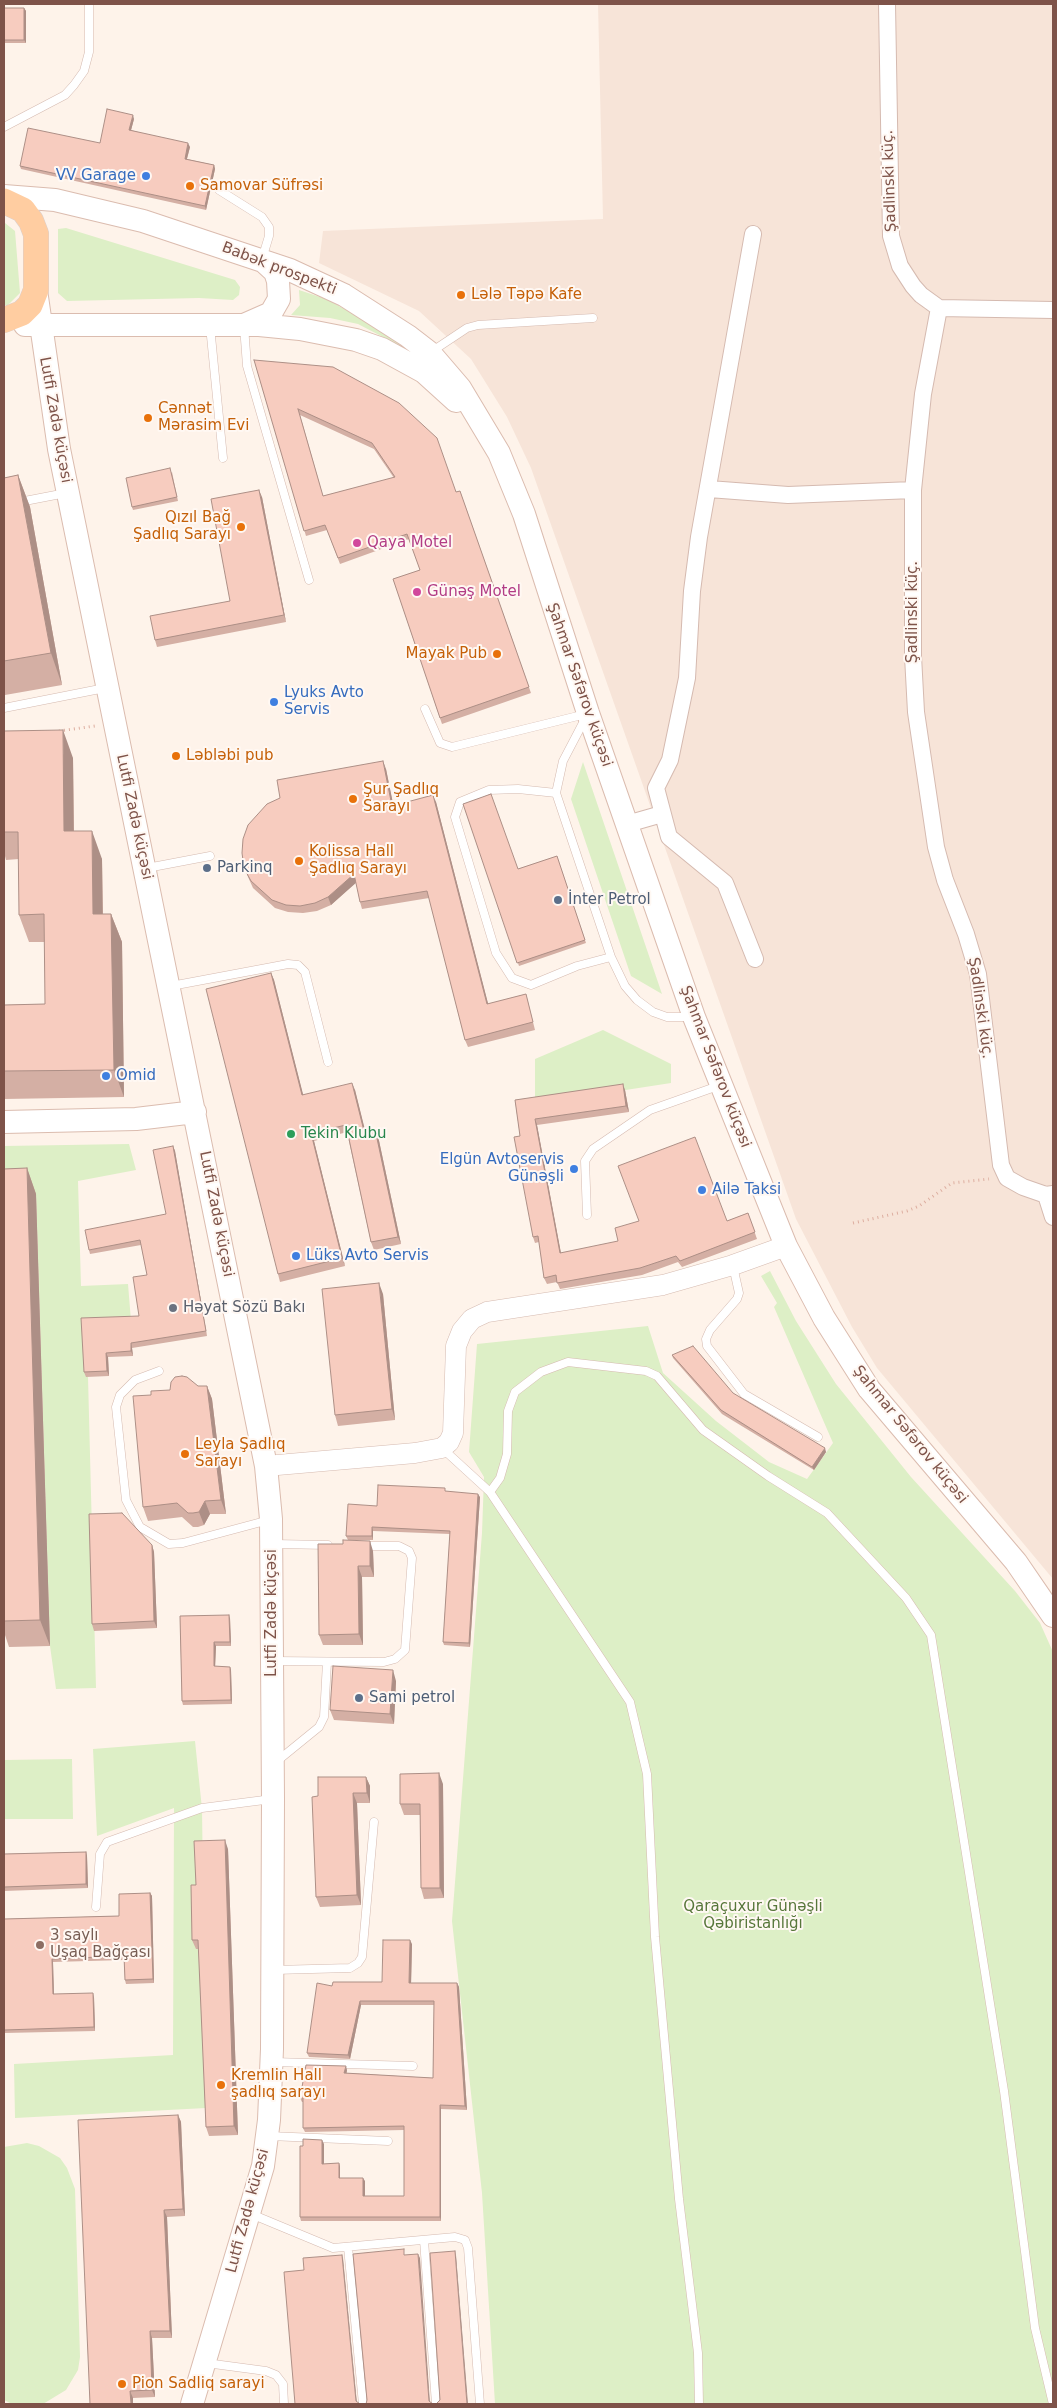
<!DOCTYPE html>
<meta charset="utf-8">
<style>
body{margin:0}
#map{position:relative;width:1057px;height:2408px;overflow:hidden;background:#fef3ea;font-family:"DejaVu Sans",sans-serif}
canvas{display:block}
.frame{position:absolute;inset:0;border:5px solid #7e5349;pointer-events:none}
</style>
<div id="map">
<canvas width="1057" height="2408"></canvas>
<div class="frame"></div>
</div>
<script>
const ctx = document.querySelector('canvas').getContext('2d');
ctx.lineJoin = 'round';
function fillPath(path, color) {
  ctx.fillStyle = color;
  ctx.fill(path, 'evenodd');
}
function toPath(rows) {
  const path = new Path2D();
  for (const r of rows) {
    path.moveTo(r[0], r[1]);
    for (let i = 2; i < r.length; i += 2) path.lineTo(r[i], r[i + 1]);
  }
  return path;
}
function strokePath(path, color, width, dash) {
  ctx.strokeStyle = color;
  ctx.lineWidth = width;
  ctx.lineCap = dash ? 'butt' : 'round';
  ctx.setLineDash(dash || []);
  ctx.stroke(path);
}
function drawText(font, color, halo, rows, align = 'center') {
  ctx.font = font + ' "DejaVu Sans",sans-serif';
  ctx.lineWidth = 4;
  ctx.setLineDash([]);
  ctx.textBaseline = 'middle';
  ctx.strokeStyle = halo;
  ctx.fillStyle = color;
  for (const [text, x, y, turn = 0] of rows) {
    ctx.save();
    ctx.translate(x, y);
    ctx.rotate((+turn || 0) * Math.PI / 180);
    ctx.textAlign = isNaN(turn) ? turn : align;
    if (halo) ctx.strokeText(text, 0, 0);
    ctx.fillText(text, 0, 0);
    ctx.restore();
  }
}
const residential = toPath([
 [598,4,1053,4,1053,1579,877,1368,852,1327,796,1219,531,468,507,417,471,359,419,311,319,263,323,231,603,219]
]);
const green = toPath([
 [5,223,15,231,20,293,8,305,4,305],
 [66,228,235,280,240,287,239,295,233,300,199,298,67,301,58,293,58,229],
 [299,290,326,299,350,312,410,351,358,324,330,318,291,315,300,305],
 [583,762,662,994,631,976,571,799],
 [603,1030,671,1064,671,1083,535,1104,535,1059],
 [129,1144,136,1170,78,1181,81,1286,128,1284,131,1321,86,1377,88,1377,96,1688,56,1689,50,1646,36,1195,4,1195,4,1146],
 [770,1271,796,1321,836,1384,911,1477,1015,1591,1040,1623,1053,1652,1053,2404,495,2404,482,2193,452,1921,482,1533,484,1477,469,1452,477,1344,648,1326,663,1373,716,1421,769,1462,807,1479,833,1443,774,1307,777,1303,761,1276],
 [195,1741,202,1809,206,2108,15,2118,14,2064,173,2055,174,1808,97,1836,93,1749],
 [72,1759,73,1819,4,1819,4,1760],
 [27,2143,39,2146,60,2158,67,2168,75,2189,80,2357,78,2370,66,2390,43,2404,12,2404,4,2400,4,2147]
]);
const path = toPath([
 [59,731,95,726],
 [853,1223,907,1211,919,1206,952,1183,989,1179]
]);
const service = toPath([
 [4,127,65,95,74,85,84,71,89,52,89,4],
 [219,190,262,217,269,227,269,236,262,259],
 [210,326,223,458],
 [244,326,247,366,309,580],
 [431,352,467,328,478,325,593,318],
 [4,505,66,493],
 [4,708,105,688],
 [425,709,440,743,452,747,586,714],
 [585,719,563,761,556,793,611,957,625,986,637,1000,653,1012,667,1017,692,1017],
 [556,793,518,789,489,790,460,802,455,817,496,953,512,978,531,985,577,966,611,957],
 [147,868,210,856],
 [171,986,288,964,298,965,305,972,328,1062],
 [587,1215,585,1161,593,1149,650,1110,718,1086],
 [733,1266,739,1293,737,1299,710,1330,706,1339,707,1346,744,1394,818,1437],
 [159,1371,135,1380,120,1395,116,1407,126,1500,140,1527,169,1544,183,1543,269,1520],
 [443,1449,490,1492,630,1702,647,1774,655,1937,679,2199,698,2353,699,2404],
 [490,1492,500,1478,507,1454,508,1411,515,1392,541,1372,568,1362,646,1371,657,1376,703,1430,768,1476,827,1513,906,1598,931,1635,1004,2091,1035,2328,1053,2404],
 [274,1544,328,1545],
 [273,1661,384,1662,395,1659,405,1650,412,1558,409,1551,399,1546,362,1546],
 [276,1762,319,1727,324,1717,327,1662],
 [96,1907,100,1854,107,1842,202,1808,272,1799],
 [274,1970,350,1968,358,1963,362,1957,374,1822],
 [273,2062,413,2066],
 [269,2136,388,2141],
 [251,2214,333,2248,455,2237,465,2240,468,2248,480,2404],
 [424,2240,436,2404],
 [348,2247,363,2404],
 [206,2363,266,2371,276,2375,283,2384,284,2404]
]);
const minor = toPath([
 [887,4,891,236,900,266,913,286,921,295,939,308,923,394,913,490,913,656,916,712,936,847,945,880,966,934,978,974,1001,1165,1007,1178,1023,1187,1046,1195,1053,1194],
 [753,234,699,537,692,591,687,678,670,760,656,788,669,837,725,883,755,959],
 [939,308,1053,310],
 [709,489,788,495,913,490],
 [627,824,662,814],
 [1046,1195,1053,1217]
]);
const tertiary = toPath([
 [266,1466,415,1453,442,1448,449,1442,453,1433,456,1346,462,1331,472,1319,487,1312,663,1285,733,1265,786,1246]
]);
const secondary = toPath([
 [4,196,55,200,143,221,290,270,344,295,408,336,430,353,460,388,499,453,524,514,588,713,694,1017,786,1246,824,1318,869,1389,1016,1562,1053,1616],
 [36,290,59,449,266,1466,271,1519,273,1799,272,2049,269,2120,263,2166,192,2404],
 [246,324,271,313,279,299,278,281,275,272,262,260],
 [25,325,259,325,300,329,356,340,382,349,424,372,456,401],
 [4,1122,136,1119,195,1112]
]);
const primary = toPath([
 [4,201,23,210,31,221,36,234,36,290,30,305,22,313,4,320]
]);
const wall = toPath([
 [4,8,24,8,26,11,26,43,4,43],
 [134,119,131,130,190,147,187,159,214,165,215,169,206,210,21,169,20,166,100,143],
 [254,360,456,492,460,491,531,693,442,724,393,579,420,570,409,539,340,564,327,530,306,536],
 [300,415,374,449,394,478,323,496],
 [172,472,178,501,133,510,132,507],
 [18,475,30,507,62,685,5,695,4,693,4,478],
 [262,497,286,622,157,647,155,640,230,601],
 [4,731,73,758,74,831,102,859,103,914,111,914,122,942,124,1097,4,1099,4,1005,45,1004,45,942,29,942,19,915,19,859,6,860,4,852],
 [386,769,393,805,436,802,488,1004,526,994,535,1030,468,1047,465,1040,429,898,362,909,360,902,356,882,331,905,317,911,303,913,288,912,275,908,253,888,244,868],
 [463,804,518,869,557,856,586,943,519,966],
 [271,973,274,980,303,1095,355,1090,365,1131,378,1136,401,1244,374,1250,371,1242,347,1132,314,1141,345,1266,280,1282,278,1274],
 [625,1090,629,1112,537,1125,561,1253,727,1221,748,1213,757,1239,682,1267,678,1262,642,1275,560,1289,557,1282,547,1284,544,1278,539,1242,535,1243,533,1237,520,1136,515,1100],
 [173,1146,175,1151,207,1336,132,1348,133,1356,108,1357,109,1376,86,1377,84,1372,139,1316,147,1275,141,1245,90,1254,89,1250,166,1214],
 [27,1168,36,1194,50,1646,9,1647,4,1632,4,1169],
 [383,1294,395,1420,338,1426,335,1415],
 [672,1355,826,1452,814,1470,722,1414,673,1358],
 [207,1386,212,1399,226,1514,210,1514,204,1525,198,1527,193,1527,182,1517,148,1521,143,1507,170,1390],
 [446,1492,480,1497,470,1647,444,1645,443,1642,450,1534,373,1531,373,1540,348,1540,346,1536,377,1506],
 [318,1544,373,1551,374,1577,362,1577,363,1645,323,1645,319,1635],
 [152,1545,154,1552,157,1628,94,1631,92,1624],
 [180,1616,230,1618,231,1646,216,1646,215,1666,230,1667,231,1670,232,1704,183,1705,182,1701],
 [396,1681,394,1724,334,1720,330,1710],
 [366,1777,370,1786,370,1803,357,1803,361,1905,320,1907,316,1897,318,1796],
 [443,1784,444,1898,424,1899,421,1888,420,1815,404,1815,400,1804],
 [228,1849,238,2135,209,2136,206,2127,199,1949,196,1949,192,1940,196,1885],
 [86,1852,87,1856,88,1888,4,1891,4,1854],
 [150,1893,152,1896,154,1983,126,1984,125,1980,124,1960,53,1962,54,1994,94,1997,95,2031,4,2033,4,1919,119,1916],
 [412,1944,411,1983,457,1983,459,1987,467,2110,441,2109,441,2221,301,2221,300,2217,324,2144,324,2164,339,2163,340,2167,340,2178,365,2181,365,2196,404,2196,404,2130,305,2132,303,2128,303,2102,302,2102,300,2098,347,2070,346,2073,433,2078,434,2005,361,2005,350,2059,309,2057,307,2053,332,1986,382,1982],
 [178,2115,181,2122,185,2216,167,2217,172,2338,152,2338,155,2397,133,2398,90,2404]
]);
const shadedWall = toPath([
 [24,8,26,11,26,43,24,40],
 [133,115,134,119,130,134,129,130],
 [188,143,190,147,186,162,185,159],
 [214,165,215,169,206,210,205,206],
 [18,475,30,507,62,685,51,653],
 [259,490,262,497,286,622,284,615],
 [63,730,73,758,74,859,64,831],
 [383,761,386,769,395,813,392,806],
 [433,795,436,802,490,1011,487,1004],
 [92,831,102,859,103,942,93,914],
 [354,874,357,882,331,905,328,897],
 [111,914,122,942,124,1097,114,1070],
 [271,973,274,980,305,1102,302,1095],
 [352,1083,355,1090,367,1138,364,1131],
 [623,1084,625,1090,629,1112,626,1106],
 [535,1119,537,1125,562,1259,560,1253],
 [375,1129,378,1136,401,1244,398,1237],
 [311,1133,314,1141,345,1266,342,1258],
 [173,1146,175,1151,207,1336,206,1331],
 [27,1168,36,1194,50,1646,40,1620],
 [379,1283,383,1294,395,1420,392,1409],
 [131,1343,132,1348,133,1356,131,1351],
 [106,1353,108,1357,109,1376,107,1371],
 [207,1386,212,1399,226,1514,221,1500],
 [825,1448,826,1452,814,1470,812,1467],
 [478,1494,480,1497,470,1647,469,1643],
 [205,1501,210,1514,204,1525,199,1512],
 [372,1527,373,1531,373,1540,372,1536],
 [370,1541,373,1551,374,1577,370,1566],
 [152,1545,154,1552,157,1628,154,1621],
 [358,1566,362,1577,363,1645,359,1634],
 [229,1615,230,1618,231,1646,230,1642],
 [214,1642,216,1646,215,1669,214,1666],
 [230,1667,231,1670,232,1704,231,1700],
 [393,1670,396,1681,394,1724,390,1714],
 [439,1773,443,1784,444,1898,440,1888],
 [366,1777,370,1786,370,1803,367,1793],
 [353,1793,357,1803,361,1905,357,1895],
 [225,1840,228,1849,238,2135,234,2126],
 [86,1852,87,1856,88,1888,86,1884],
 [150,1893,152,1896,154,1983,153,1979],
 [410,1940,412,1944,411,1986,409,1983],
 [52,1959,53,1962,54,1998,53,1994],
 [457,1983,459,1987,467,2110,465,2106],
 [93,1993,94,1997,95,2031,94,2027],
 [360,2001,361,2005,350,2059,348,2055],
 [346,2066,347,2070,346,2077,344,2073],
 [440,2105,441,2109,441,2221,440,2217],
 [178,2115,181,2122,185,2216,183,2209],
 [322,2140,324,2144,324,2168,322,2164],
 [339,2163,340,2167,340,2182,339,2178],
 [363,2178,365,2181,365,2199,363,2196],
 [164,2210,167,2217,172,2338,170,2331],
 [455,2251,456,2255,468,2404,467,2404],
 [418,2254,420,2258,430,2404,429,2401],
 [342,2255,343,2258,357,2404,356,2401],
 [150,2331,152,2338,155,2397,152,2390],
 [130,2391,133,2398,133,2404,131,2404]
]);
const building = toPath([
 [4,8,24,8,24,40,4,40,4,8],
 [107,109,133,115,129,130,188,143,185,159,214,165,205,206,20,166,28,128,100,143,107,109],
 [254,360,333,367,399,403,437,438,456,492,460,491,529,687,440,718,393,579,420,570,407,534,338,558,325,525,304,531,254,360],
 [298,409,372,443,395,477,323,496,298,409],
 [170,468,177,497,132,507,126,478,170,468],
 [18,475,51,653,4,661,4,478,18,475],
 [259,490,284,615,155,640,150,616,230,601,211,499,259,490],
 [63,730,64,831,92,831,93,914,111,914,114,1070,4,1071,4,1005,45,1004,44,914,19,915,18,832,4,832,4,731,63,730],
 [383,761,392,806,433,795,487,1004,526,994,533,1022,465,1040,427,891,360,902,354,874,328,897,315,903,300,906,286,905,272,900,251,881,244,868,242,853,243,839,248,825,267,804,280,798,277,780,383,761],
 [491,794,518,869,557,856,585,940,517,963,463,804,491,794],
 [271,973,302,1095,352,1083,364,1131,375,1129,398,1237,371,1242,346,1125,311,1133,342,1258,278,1274,206,989,271,973],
 [623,1084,626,1106,535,1119,560,1253,618,1241,615,1228,639,1221,618,1166,695,1137,727,1221,748,1213,755,1232,680,1261,676,1256,640,1268,557,1283,556,1275,544,1278,538,1236,533,1237,514,1137,520,1136,515,1100,623,1084],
 [173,1146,206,1331,131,1343,131,1351,106,1353,107,1371,84,1372,81,1318,139,1316,133,1277,147,1275,140,1240,89,1250,85,1230,166,1214,153,1150,173,1146],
 [27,1168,40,1620,4,1621,4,1169,27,1168],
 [379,1283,392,1409,335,1415,322,1289,379,1283],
 [693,1346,733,1393,825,1448,812,1467,721,1410,672,1355,693,1346],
 [182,1376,187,1377,198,1386,207,1386,221,1500,205,1501,199,1512,193,1513,188,1513,177,1503,143,1507,133,1396,151,1395,151,1391,170,1390,171,1382,175,1377,182,1376],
 [378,1485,445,1488,445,1491,478,1494,469,1643,443,1642,450,1531,372,1527,372,1536,346,1536,348,1504,377,1506,378,1485],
 [122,1513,152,1545,154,1621,92,1624,89,1514,122,1513],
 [343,1540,370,1541,370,1566,358,1566,359,1634,319,1635,318,1544,343,1544,343,1540],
 [229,1615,230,1642,214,1642,214,1666,230,1667,231,1700,182,1701,180,1616,229,1615],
 [333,1666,393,1670,390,1714,330,1710,333,1666],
 [439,1773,440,1888,421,1888,420,1804,400,1804,400,1774,439,1773],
 [318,1777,366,1777,367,1793,353,1793,357,1895,316,1897,312,1797,318,1796,318,1777],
 [225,1840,234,2126,206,2127,198,1940,192,1940,191,1885,196,1885,194,1841,225,1840],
 [86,1852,86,1884,4,1887,4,1854,86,1852],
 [150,1893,153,1979,125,1980,124,1956,52,1959,53,1994,93,1993,94,2027,4,2030,4,1919,119,1916,119,1894,150,1893],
 [383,1940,410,1940,409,1983,457,1983,465,2106,440,2105,440,2217,300,2217,300,2146,303,2146,303,2139,322,2140,322,2164,339,2163,339,2178,363,2178,363,2196,404,2196,404,2126,303,2128,303,2098,300,2098,306,2065,346,2066,344,2073,433,2078,434,2001,360,2001,348,2055,307,2053,317,1983,332,1986,333,1982,382,1982,383,1940],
 [178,2115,183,2209,164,2210,170,2331,150,2331,152,2390,130,2391,131,2404,90,2404,78,2120,178,2115],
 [404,2249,404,2255,418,2254,429,2401,433,2404,366,2404,367,2400,353,2254,404,2249],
 [455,2251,467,2404,436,2404,440,2400,430,2253,455,2251],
 [342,2255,356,2401,360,2404,295,2404,284,2272,304,2270,303,2258,342,2255]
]);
const markers = [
 [146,176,5,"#3f7fe0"],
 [190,186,5,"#e8710a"],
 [461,295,5,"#e8710a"],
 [148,418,5,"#e8710a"],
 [241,527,5,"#e8710a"],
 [357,543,5,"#d1479c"],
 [417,592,5,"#d1479c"],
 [497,654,5,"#e8710a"],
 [274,702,5,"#3f7fe0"],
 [176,756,5,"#e8710a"],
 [353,799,5,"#e8710a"],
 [299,861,5,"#e8710a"],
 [207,868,5,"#5c6f8a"],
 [558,900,5,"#5c6f8a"],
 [106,1076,5,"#3f7fe0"],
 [291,1134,5,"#2e9e5b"],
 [574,1169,5,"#3f7fe0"],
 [702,1190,5,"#3f7fe0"],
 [296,1256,5,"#3f7fe0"],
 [173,1308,5,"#6b7280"],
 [185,1454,5,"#e8710a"],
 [359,1698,5,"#5c6f8a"],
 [40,1945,5,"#8d6e63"],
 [221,2085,5,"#e8710a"],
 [122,2384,5,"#e8710a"]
];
const shopNames = [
 ["VV Garage",136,176,"right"],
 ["Lyuks Avto",284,693],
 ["Servis",284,710],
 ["Omid",116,1076],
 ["Elgün Avtoservis",564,1160,"right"],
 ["Günəşli",564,1177,"right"],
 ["Ailə Taksi",712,1190],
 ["Lüks Avto Servis",306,1256]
];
const streetNames = [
 ["Şadlinski küç.",890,181,-92],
 ["Babək prospekti",279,269,21],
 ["Lutfi Zadə küçəsi",55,420,80],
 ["Şadlinski küç.",913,612,-90],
 ["Şahmar Səfərov küçəsi",579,685,71],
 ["Lutfi Zadə küçəsi",134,817,78],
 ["Şadlinski küç.",980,1008,82],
 ["Şahmar Səfərov küçəsi",715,1067,69],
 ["Lutfi Zadə küçəsi",216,1214,79],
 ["Şahmar Səfərov küçəsi",910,1435,51],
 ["Lutfi Zadə küçəsi",272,1613,-90],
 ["Lutfi Zadə küçəsi",248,2211,-75]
];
const foodNames = [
 ["Samovar Süfrəsi",200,186],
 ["Lələ Təpə Kafe",471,295],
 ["Cənnət",158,409],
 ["Mərasim Evi",158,426],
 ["Qızıl Bağ",231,518,"right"],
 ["Şadlıq Sarayı",231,535,"right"],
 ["Mayak Pub",487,654,"right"],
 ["Ləbləbi pub",186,756],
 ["Şur Şadlıq",363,790],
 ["Sarayı",363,807],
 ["Kolissa Hall",309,852],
 ["Şadlıq Sarayı",309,869],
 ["Leyla Şadlıq",195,1445],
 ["Sarayı",195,1462],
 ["Kremlin Hall",231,2076],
 ["şadlıq sarayı",231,2093],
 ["Pion Sadliq sarayi",132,2384]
];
const hotelNames = [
 ["Qaya Motel",367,543],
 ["Günəş Motel",427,592]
];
const serviceNames = [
 ["Parkinq",217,868],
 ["İnter Petrol",568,900],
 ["Sami petrol",369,1698]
];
const leisureNames = [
 ["Tekin Klubu",301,1134]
];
const worshipNames = [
 ["Həyat Sözü Bakı",183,1308]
];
const parkNames = [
 ["Qaraçuxur Günəşli",753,1907],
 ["Qəbiristanlığı",753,1924]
];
const educationNames = [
 ["3 saylı",50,1936],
 ["Uşaq Bağçası",50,1953]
];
fillPath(residential, '#f7e4d8');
fillPath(green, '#ddefc6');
strokePath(service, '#d5bab0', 9);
strokePath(minor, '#d5bab0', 18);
strokePath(tertiary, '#d5bab0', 21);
strokePath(secondary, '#dbbcaf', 24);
strokePath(primary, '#dbcfcc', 26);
strokePath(path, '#ddaea0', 3, [1, 4]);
strokePath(service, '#fff', 8);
strokePath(minor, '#fff', 16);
strokePath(tertiary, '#fff', 20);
strokePath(secondary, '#fff', 22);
strokePath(primary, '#ffcda1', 25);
fillPath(wall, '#d4afa4');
fillPath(shadedWall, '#ad8f86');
fillPath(building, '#f7ccbf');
strokePath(building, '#ad8f86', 1);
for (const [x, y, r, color] of markers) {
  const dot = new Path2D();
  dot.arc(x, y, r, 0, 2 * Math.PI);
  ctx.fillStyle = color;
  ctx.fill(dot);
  strokePath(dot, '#fff8f3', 2);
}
drawText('15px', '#366cbe', '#fff8f3', shopNames, 'left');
drawText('15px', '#7e5349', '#fff8f3', streetNames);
drawText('15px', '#c56008', '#fff8f3', foodNames, 'left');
drawText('15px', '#b23c85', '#fff8f3', hotelNames, 'left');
drawText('15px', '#4e5e75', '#fff8f3', serviceNames, 'left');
drawText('15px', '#27864d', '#fff8f3', leisureNames, 'left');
drawText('15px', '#5b616d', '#fff8f3', worshipNames, 'left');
drawText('15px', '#57773a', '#fff8f3', parkNames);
drawText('15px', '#785e54', '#fff8f3', educationNames, 'left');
</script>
